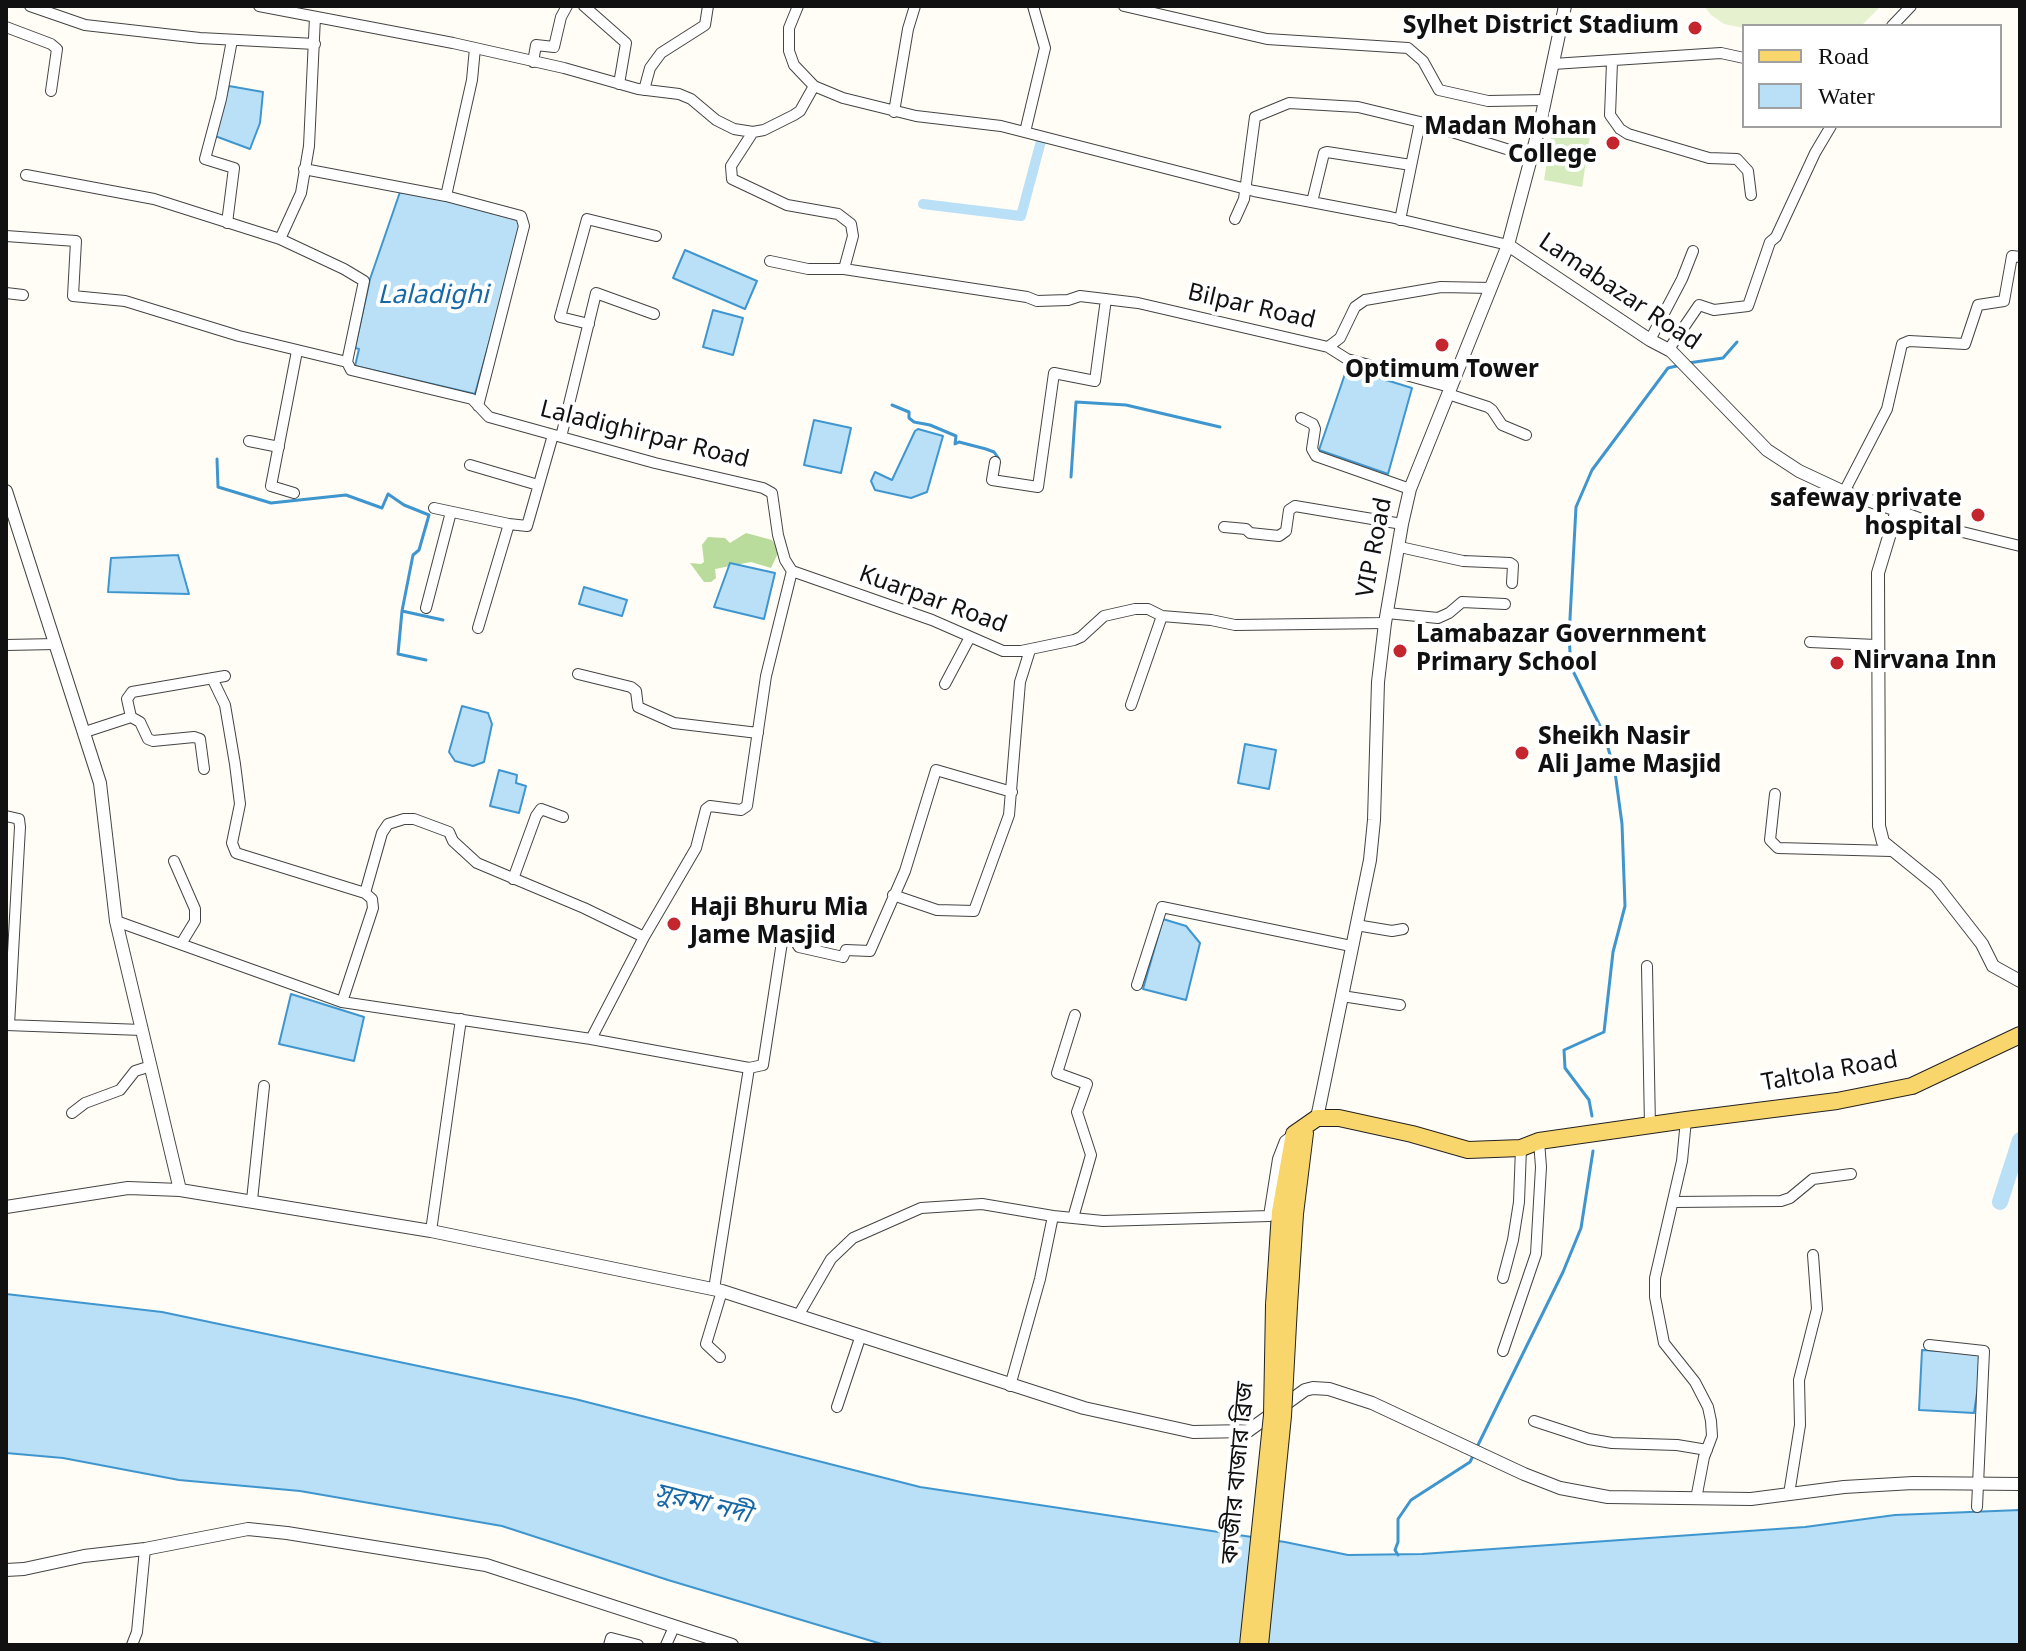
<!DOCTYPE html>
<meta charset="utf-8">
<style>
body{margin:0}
#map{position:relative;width:2026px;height:1651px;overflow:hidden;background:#fffdf5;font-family:Georgia,serif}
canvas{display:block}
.frame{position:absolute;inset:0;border:8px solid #111;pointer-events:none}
.legend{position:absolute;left:1742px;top:24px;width:260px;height:104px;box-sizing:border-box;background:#fff;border:2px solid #a0a0a0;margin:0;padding:10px 14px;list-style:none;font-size:24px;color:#111}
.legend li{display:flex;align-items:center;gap:16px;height:40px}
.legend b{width:40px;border:2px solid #a0a0a0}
</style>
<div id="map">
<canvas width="2026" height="1651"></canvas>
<div class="frame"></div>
<ul class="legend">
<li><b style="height:10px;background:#f9d66b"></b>Road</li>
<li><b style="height:22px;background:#b9e0f7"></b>Water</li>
</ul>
</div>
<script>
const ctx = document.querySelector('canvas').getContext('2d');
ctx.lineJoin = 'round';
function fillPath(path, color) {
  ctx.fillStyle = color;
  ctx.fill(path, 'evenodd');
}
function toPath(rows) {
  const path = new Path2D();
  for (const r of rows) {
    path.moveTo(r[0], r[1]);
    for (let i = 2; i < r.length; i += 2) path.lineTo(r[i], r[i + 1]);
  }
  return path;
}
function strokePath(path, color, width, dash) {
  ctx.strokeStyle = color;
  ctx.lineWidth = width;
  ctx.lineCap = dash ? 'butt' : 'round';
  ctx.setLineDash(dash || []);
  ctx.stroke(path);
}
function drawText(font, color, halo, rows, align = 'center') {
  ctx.font = font + ' Georgia,"Noto Sans Bengali",serif';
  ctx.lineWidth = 8;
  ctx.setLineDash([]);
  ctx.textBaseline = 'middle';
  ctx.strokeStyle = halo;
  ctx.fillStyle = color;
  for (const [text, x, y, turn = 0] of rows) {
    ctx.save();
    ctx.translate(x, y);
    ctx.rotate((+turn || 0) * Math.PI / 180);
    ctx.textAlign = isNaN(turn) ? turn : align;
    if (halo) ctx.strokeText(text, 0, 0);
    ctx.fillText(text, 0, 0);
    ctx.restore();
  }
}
const green = toPath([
 [1552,129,1590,136,1582,187,1544,180]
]);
const forest = toPath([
 [746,533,772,540,779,551,771,568,751,562,715,569,716,578,711,582,704,582,690,563,701,564,704,562,702,545,708,537,725,538,730,543]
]);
const pitch = toPath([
 [1704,6,1881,6,1861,26,1744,26,1744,28,1724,24,1711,15]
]);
const water = toPath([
 [229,86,263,92,260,123,250,149,215,136,229,86],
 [400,192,447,200,517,219,521,227,475,394,355,366,359,349,355,348,370,279,400,192],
 [685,250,757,281,745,309,673,278,685,250],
 [713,310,743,318,733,355,703,347,713,310],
 [1347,368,1412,388,1388,474,1319,450,1347,368],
 [814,420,851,428,841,473,804,465,814,420],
 [918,429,943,436,927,492,911,498,875,490,871,481,875,472,892,480,915,431,918,429],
 [178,555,189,594,108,592,111,558,178,555],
 [730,563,775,573,764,619,714,607,730,563],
 [584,587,627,600,622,616,579,604,584,587],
 [462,706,488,713,492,724,484,762,473,766,455,761,449,752,462,706],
 [1245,744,1276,750,1269,789,1238,783,1245,744],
 [499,770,517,775,516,783,526,786,519,813,490,806,499,770],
 [1163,919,1186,926,1200,943,1186,1000,1143,989,1163,919],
 [291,994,364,1017,354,1061,279,1044,291,994],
 [6,1294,162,1312,575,1399,920,1487,1285,1542,1348,1555,1422,1554,1805,1527,1895,1515,2020,1510,2020,1645,885,1645,668,1580,502,1526,300,1491,179,1480,63,1458,6,1453,6,1294],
 [1922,1350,1983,1353,1974,1413,1919,1410,1922,1350]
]);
const stream = toPath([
 [1688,363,1723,358,1737,342],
 [892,405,909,412,909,418,914,422,930,425,956,436,955,444,959,442,986,449,994,452,999,459],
 [217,459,218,487,271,503,346,495,382,508,388,494,404,505,429,515,419,550,413,555,402,611],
 [1071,477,1076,402,1126,405,1220,427],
 [426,660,398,654,402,611,443,620],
 [1592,1116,1589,1100,1565,1068,1564,1050,1604,1032,1613,952,1625,906,1622,824,1615,772,1604,734,1571,667,1569,637,1576,507,1592,470,1668,368,1681,365],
 [1477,1447,1563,1272,1581,1228,1593,1151],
 [1398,1555,1395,1550,1398,1542,1398,1519,1411,1500,1470,1462,1474,1454]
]);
const canal = toPath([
 [923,204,1021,216,1041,141]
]);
const river = toPath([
 [2000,1202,2020,1140]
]);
const minor = toPath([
 [30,6,85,25,200,38,315,44],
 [259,6,453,43,564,68,638,89,679,94,691,99,716,120,734,129,753,132,764,130,794,115,800,111,814,86],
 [584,6,626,43,619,84],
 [798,6,789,28,789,51,794,65,814,86,843,98,916,116,1001,126,1254,191,1390,217,1508,245],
 [1124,6,1267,39,1408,48,1423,61,1439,90,1488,101,1545,100],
 [1892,26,1911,6],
 [6,27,51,44,57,49,51,91],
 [533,62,536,45,554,47,561,17,567,6],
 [1612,62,1610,115,1620,129,1628,134,1709,158,1737,159,1748,171,1751,195],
 [1553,64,1721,53,1744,58],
 [644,90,650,68,661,53,705,25,708,6],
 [894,112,908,29,915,6],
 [753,132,731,166,732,179,787,205,838,214,851,224,853,236,844,269],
 [1025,132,1045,48,1033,6],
 [304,169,446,196,521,216,524,226,478,406],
 [26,175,154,199,280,239,344,269,364,281,347,362],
 [446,196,472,80,475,48],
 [1312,202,1324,153,1327,152,1411,165],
 [1235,219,1244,199,1255,117,1289,103,1358,107,1420,122,1532,157],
 [1400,220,1420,122],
 [227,223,234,168,205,159,221,99,232,40],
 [6,236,76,241,73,296,125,301,239,336,347,362,351,370,472,399,489,417,655,463,763,488,772,493,778,535,785,560,792,571],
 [280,239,301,193,309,146,315,17],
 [770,261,808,269,844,269,1027,297,1037,301,1068,300,1080,296,1138,303,1328,347,1340,338,1355,307,1365,300,1441,287,1491,288],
 [6,293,23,295],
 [589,324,560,317,587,219,656,236],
 [1650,340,1682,279,1693,251],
 [1328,347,1347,359,1450,387],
 [1669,349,1699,305,1714,310,1748,306,1770,242,1776,237,1815,153,1831,126],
 [1448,394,1488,407,1492,410,1502,425,1526,435],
 [1301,418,1313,424,1315,429,1312,449,1316,456,1410,489],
 [561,437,596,293,654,314],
 [249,441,279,447],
 [995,462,992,480,1038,487,1054,373,1095,381,1106,299],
 [470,465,538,485],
 [1844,492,1887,409,1902,344,1909,341,1965,344,1978,305,2004,301,2012,256,2020,257],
 [294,493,271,486,297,351],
 [434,508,509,524],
 [1897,510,1946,528,2020,546],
 [1224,527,1246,529,1250,533,1279,536,1286,531,1289,510,1295,506,1402,524],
 [1400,547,1463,561,1510,563,1513,565,1512,583],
 [792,571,932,620,1003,651,1021,651,1074,640,1081,637,1104,616,1135,609,1148,609,1162,616,1211,620,1235,625,1385,623],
 [426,608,451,512],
 [1387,613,1438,618,1449,613,1462,602,1505,604],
 [478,628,509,524,527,526,553,435],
 [1810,642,1876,645],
 [6,645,56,644],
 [578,674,631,687,636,691,638,707,674,723,758,733],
 [212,678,225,705,235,764,240,804,232,843,236,853,365,893,372,899,373,908,342,1002],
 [945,684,970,637],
 [1131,705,1162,616],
 [131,717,127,699,132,692,225,676],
 [85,732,131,717,140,722,148,739,153,741,194,737,200,739,204,769],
 [1775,794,1770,840,1778,848,1891,851],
 [6,816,19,819,20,827,9,1025],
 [174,861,195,909,195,921,181,944],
 [513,879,536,816,541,809,563,817],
 [365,893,382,833,388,824,404,819,414,819,449,832,453,841,477,863,584,908,644,937],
 [893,895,937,910,974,911,1009,815,1020,682,1030,650],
 [116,921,342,1002,591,1039,749,1068,763,1065,782,942,791,934,799,947,843,957,846,950,870,951,905,871,936,770,1012,792],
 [1356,925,1392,931,1403,929],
 [1647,966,1650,1127],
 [1137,985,1162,907,1351,946],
 [1342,996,1400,1005],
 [6,1025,142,1030],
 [591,1039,644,937,696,848,706,809,710,806,741,810,747,806,766,676,792,571],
 [72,1113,85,1103,120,1090,135,1071,151,1066],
 [1686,1120,1682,1161,1655,1278,1655,1297,1664,1343,1695,1382,1708,1407,1711,1421,1712,1436,1704,1457,1696,1499],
 [252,1200,264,1086],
 [1674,1202,1781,1201,1790,1198,1813,1179,1851,1174],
 [1073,1218,1091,1155,1077,1112,1087,1084,1057,1073,1075,1015],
 [431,1231,461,1019],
 [1503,1278,1513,1240,1519,1202,1521,1148],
 [714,1289,749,1068],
 [798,1316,831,1259,853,1238,921,1208,982,1204,1053,1216,1103,1221,1269,1216,1278,1159,1285,1141,1293,1135],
 [1929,1345,1984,1351,1977,1507],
 [1503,1351,1536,1254,1541,1167,1539,1141],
 [720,1357,706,1344,722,1291],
 [1010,1386,1040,1279,1053,1216],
 [837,1407,860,1338],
 [1534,1421,1589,1439,1612,1443,1677,1445,1707,1450],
 [1789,1494,1800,1425,1799,1380,1817,1309,1813,1255],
 [132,1645,137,1632,145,1549],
 [609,1645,611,1638,638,1645],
 [666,1645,674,1627]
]);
const tertiary = toPath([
 [1508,245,1650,340,1671,351,1767,450,1799,471,1844,492,1897,510,1878,573,1879,826,1883,842,1936,885,1982,944,1993,966,2020,981],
 [6,491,100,783,116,921,180,1190,431,1231,722,1291,1084,1408,1193,1432,1248,1431,1305,1390,1313,1388,1329,1389,1372,1403,1524,1474,1560,1488,1608,1497,1751,1499,1844,1487,1913,1483,2020,1484],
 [1317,1118,1370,860,1374,820,1378,682,1385,623,1402,524,1410,489,1508,245,1540,124,1565,6],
 [6,1207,128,1188,180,1190],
 [6,1570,24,1569,84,1556,145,1549,248,1529,287,1533,486,1565,732,1645]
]);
const primary = toPath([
 [1274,1305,1280,1212,1294,1134,1317,1118,1339,1118,1412,1134,1468,1150,1521,1148,1539,1141,1686,1120,1837,1101,1912,1086,2020,1035],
 [1289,1306,1295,1214,1305,1133]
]);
const primaryBridge = toPath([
 [1248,1645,1272,1415,1274,1305],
 [1260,1645,1283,1416,1289,1306]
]);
const markers = [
 [1695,28,8,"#c4262e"],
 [1613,143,8,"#c4262e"],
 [1442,345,8,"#c4262e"],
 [1978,515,8,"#c4262e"],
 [1400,651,8,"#c4262e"],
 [1837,663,8,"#c4262e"],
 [1522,753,8,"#c4262e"],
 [674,924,8,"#c4262e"]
];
const poiNames = [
 ["Sylhet District Stadium",1679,28,"right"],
 ["Madan Mohan",1597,129,"right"],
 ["College",1597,157,"right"],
 ["Optimum Tower",1442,372,"center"],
 ["safeway private",1962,501,"right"],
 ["hospital",1962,529,"right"],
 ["Lamabazar Government",1416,637],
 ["Primary School",1416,665],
 ["Nirvana Inn",1853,663],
 ["Sheikh Nasir",1538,739],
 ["Ali Jame Masjid",1538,767],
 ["Haji Bhuru Mia",690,910],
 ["Jame Masjid",690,938]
];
const streetNames = [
 ["Lamabazar Road",1618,294,34],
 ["Bilpar Road",1251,309,13],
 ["Laladighirpar Road",644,437,14],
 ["VIP Road",1377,548,-79],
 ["Kuarpar Road",932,602,20],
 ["Taltola Road",1830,1074,-10],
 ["কাজীর বাজার ব্রিজ",1240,1473,-85]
];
const waterNames = [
 ["Laladighi",433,298],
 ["সুরমা নদী",702,1506,14]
];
fillPath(green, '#d5ebbd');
fillPath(forest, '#b9dc9c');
fillPath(pitch, '#e6f2cf');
fillPath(water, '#b9e0f7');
strokePath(water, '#3f96cf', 2);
strokePath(stream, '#3f96cf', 3);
strokePath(canal, '#b9e0f7', 10);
strokePath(river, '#b9e0f7', 16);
strokePath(minor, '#444', 12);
strokePath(tertiary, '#444', 14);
strokePath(primary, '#222', 18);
strokePath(minor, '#fff', 10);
strokePath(tertiary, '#fff', 12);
strokePath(primary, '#f9d66b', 16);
strokePath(primaryBridge, '#222', 18, []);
strokePath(primaryBridge, '#f9d66b', 16);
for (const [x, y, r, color] of markers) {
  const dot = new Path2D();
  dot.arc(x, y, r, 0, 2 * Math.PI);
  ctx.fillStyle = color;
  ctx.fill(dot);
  strokePath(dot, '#fff', 3);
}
drawText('bold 24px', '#111', '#fff', poiNames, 'left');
drawText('24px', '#111', '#fff', streetNames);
drawText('italic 26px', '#1768a6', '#fff', waterNames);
</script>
